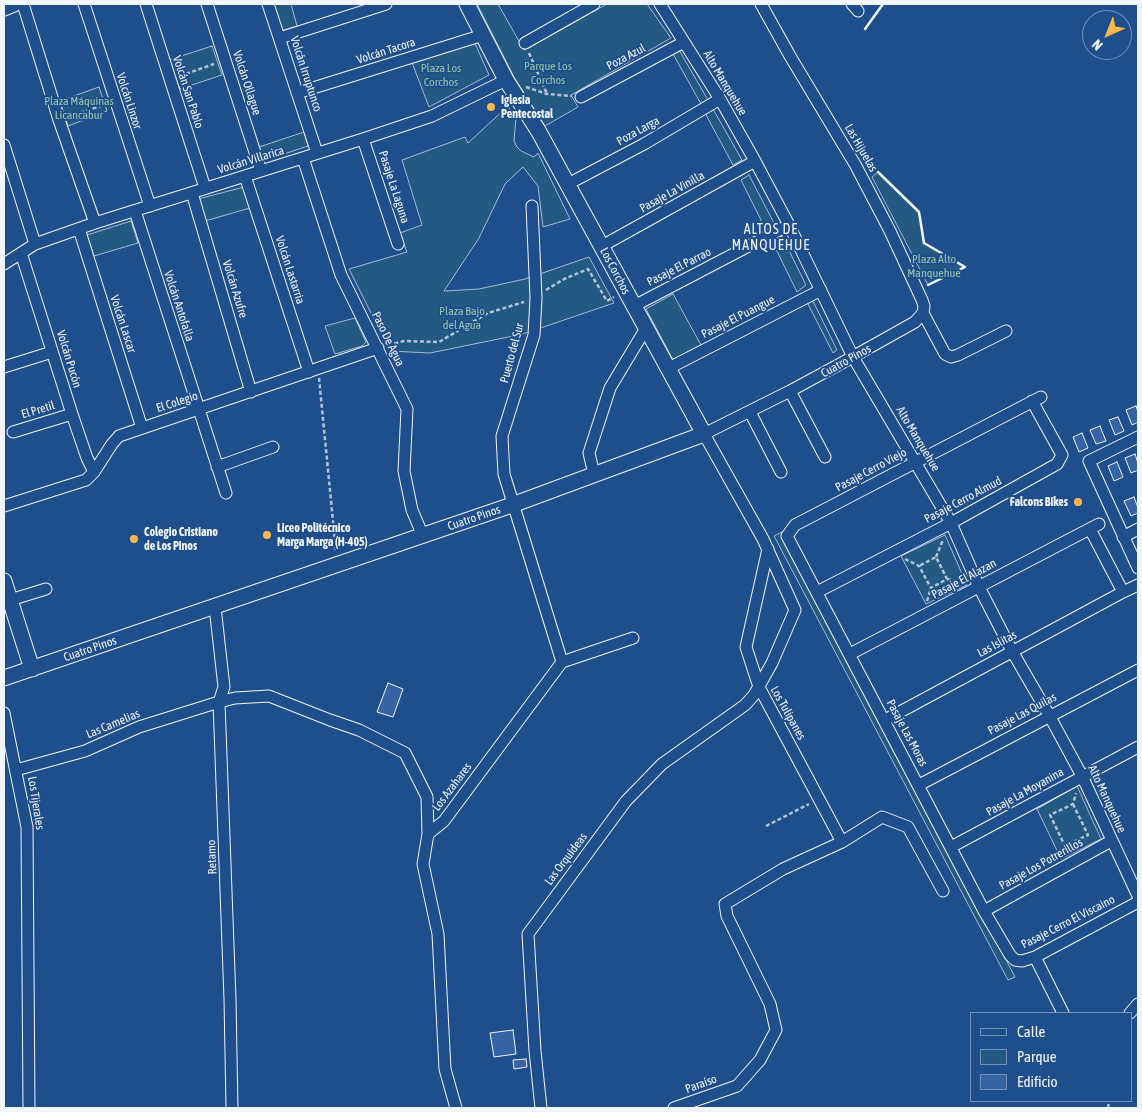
<!DOCTYPE html>
<meta charset="utf-8">
<style>
body{margin:0}
#map{position:relative;width:1142px;height:1112px;overflow:hidden;background:#1f4e8c;font-family:"Asap Condensed",sans-serif}
canvas{display:block}
.frame{position:absolute;inset:0;border:5px solid #f2f6ff;pointer-events:none}
.legend{position:absolute;left:970px;top:1012px;width:162px;height:90px;box-sizing:border-box;background:#1f4e8c;border:1px solid #7391ba;margin:0;padding:6px 9px;list-style:none;font-size:15px;color:#f2f6ff}
.legend li{display:flex;align-items:center;gap:10px;height:25px}
.legend b{width:25px;border:1px solid #7391ba}
.north{position:absolute;left:1082px;top:10px;width:50px;height:50px;box-sizing:border-box;background:#1f4e8c;border:1px solid #7391ba;border-radius:50%;rotate:224deg;font-size:14px;font-weight:700;line-height:20px;text-align:center;color:#f2f6ff}
.north::after{content:'';display:block;margin:auto;width:18px;height:22px;background:#ffb74d;clip-path:polygon(50% 0,100% 100%,50% 72%,0 100%)}
</style>
<div id="map">
<canvas width="1142" height="1112"></canvas>
<div class="frame"></div>
<ul class="legend">
<li><b style="height:6px;background:#1f4e8c"></b>Calle</li>
<li><b style="height:14px;background:#245a82"></b>Parque</li>
<li><b style="height:14px;background:#3563a3"></b>Edificio</li>
</ul>
<div class="north">N</div>
</div>
<script>
const ctx = document.querySelector('canvas').getContext('2d');
ctx.lineJoin = 'round';
function fillPath(path, color) {
  ctx.fillStyle = color;
  ctx.fill(path, 'evenodd');
}
function toPath(rows) {
  const path = new Path2D();
  for (const r of rows) {
    path.moveTo(r[0], r[1]);
    for (let i = 2; i < r.length; i += 2) path.lineTo(r[i], r[i + 1]);
  }
  return path;
}
function strokePath(path, color, width, dash) {
  ctx.strokeStyle = color;
  ctx.lineWidth = width;
  ctx.lineCap = dash ? 'butt' : 'round';
  ctx.setLineDash(dash || []);
  ctx.stroke(path);
}
function drawText(font, color, halo, rows, align = 'center') {
  ctx.font = font + ' "Asap Condensed",sans-serif';
  ctx.lineWidth = 4;
  ctx.setLineDash([]);
  ctx.textBaseline = 'middle';
  ctx.strokeStyle = halo;
  ctx.fillStyle = color;
  for (const [text, x, y, turn = 0] of rows) {
    ctx.save();
    ctx.translate(x, y);
    ctx.rotate((+turn || 0) * Math.PI / 180);
    ctx.textAlign = isNaN(turn) ? turn : align;
    if (halo) ctx.strokeText(text, 0, 0);
    ctx.fillText(text, 0, 0);
    ctx.restore();
  }
}
const green = toPath([
 [273,4,291,4,297,26,281,31,273,4],
 [477,4,498,4,524,50,607,4,647,4,671,38,571,95,578,107,545,126,514,77,477,4],
 [474,41,489,75,429,107,411,60,474,41],
 [212,46,222,75,180,89,169,60,212,46],
 [679,50,708,100,701,104,673,54,679,50],
 [99,87,107,111,68,126,60,101,99,87],
 [508,106,516,118,514,141,517,147,521,151,534,157,538,153,570,219,543,227,538,186,523,167,505,184,479,238,444,291,479,289,525,279,589,257,614,303,523,334,430,353,390,351,349,269,407,252,400,233,422,225,402,160,465,137,468,143,508,106],
 [713,109,742,160,733,165,705,113,713,109],
 [304,132,308,146,263,161,259,147,304,132],
 [878,172,919,212,924,243,965,267,928,285,872,177,878,172],
 [749,175,774,223,765,228,741,180,749,175],
 [244,187,250,208,205,221,198,199,244,187],
 [131,221,138,243,94,256,87,235,131,221],
 [782,236,806,285,797,292,772,241,782,236],
 [673,294,701,345,673,360,646,309,673,294],
 [812,299,837,350,833,353,807,302,812,299],
 [355,318,366,342,362,346,335,354,325,326,355,318],
 [782,532,1015,977,1008,980,774,536,782,532],
 [945,535,967,585,926,604,901,556,945,535],
 [1077,786,1101,839,1061,859,1037,809,1077,786]
]);
const building = toPath([
 [1136,406,1138,412,1138,422,1132,425,1126,410,1136,406],
 [1118,417,1124,431,1115,435,1109,420,1118,417],
 [1100,426,1106,441,1096,444,1090,430,1100,426],
 [1082,433,1088,448,1079,452,1073,437,1082,433],
 [1135,454,1138,463,1138,470,1131,473,1125,458,1135,454],
 [1117,462,1123,477,1114,481,1108,466,1117,462],
 [1134,497,1138,508,1138,513,1131,516,1124,501,1134,497],
 [388,683,403,689,393,717,377,712,388,683],
 [513,1030,516,1054,494,1057,490,1033,513,1030],
 [526,1059,527,1067,514,1069,513,1060,526,1059]
]);
const path = toPath([
 [529,53,547,94],
 [180,76,214,64],
 [526,87,547,94,572,96],
 [68,117,106,104],
 [546,290,564,279,588,269,607,301,614,297],
 [388,345,404,341,439,342,488,313,524,302],
 [319,378,336,552],
 [936,557,943,540],
 [905,559,919,566,931,588,947,579,936,557,919,566],
 [947,579,963,583],
 [927,601,931,588],
 [1073,804,1088,835,1065,846,1050,815,1073,804,1076,793],
 [766,826,809,804],
 [1108,1108,1109,1101]
]);
const street = toPath([
 [23,4,59,120,95,223],
 [84,4,150,206],
 [146,4,205,188],
 [207,4,261,171],
 [268,4,317,153],
 [660,4,720,99,755,161,789,225,853,357,951,523,979,587,1012,651,1049,715,1082,776,1138,896],
 [852,4,858,11],
 [280,38,386,4],
 [525,43,594,4],
 [297,93,483,35],
 [581,97,684,42],
 [363,139,398,244],
 [4,145,35,244],
 [303,158,341,275,407,409,404,471,412,510,423,536],
 [245,176,309,372],
 [568,184,644,144,720,99],
 [192,193,251,392],
 [532,206,536,298,534,335,502,436,504,474,562,662],
 [135,211,226,493],
 [79,229,142,428],
 [602,246,755,161],
 [21,253,72,414,87,458,94,472],
 [4,264,35,244,95,223,363,139,432,116,506,80],
 [634,306,789,225],
 [923,313,945,354,951,357,958,355,1006,331],
 [4,367,52,352],
 [669,368,821,290],
 [790,391,825,457],
 [1041,397,795,525,787,536,984,911,1010,955,1015,960,1022,961,1035,957,1138,902],
 [750,412,781,472],
 [13,432,72,414],
 [1138,437,1089,461,1138,568],
 [217,467,273,447],
 [594,474,589,453,610,388,646,328],
 [4,506,86,480,94,472,112,444,119,436,378,348],
 [1090,529,1123,592],
 [1123,537,1138,529],
 [768,549,746,647,759,687,842,842],
 [817,592,951,523,1057,464,1062,455,1032,401],
 [10,600,46,589],
 [215,607,224,687,219,702,230,999,232,1108],
 [850,654,1099,524],
 [562,662,633,638],
 [4,713,27,827,29,1108],
 [885,720,1123,592,1138,585],
 [16,770,85,751,139,727,219,702,235,698,269,696,330,720,359,730,405,753,427,797,428,834,423,864,438,934,445,1069,456,1108],
 [919,785,1138,670],
 [428,834,444,821,562,662],
 [951,847,1138,747],
 [984,911,1111,841],
 [1035,957,1063,1013],
 [1130,1013,1138,1004],
 [541,1108,535,1051,528,934,626,801,662,764,745,705,754,695,772,663,795,610,763,539,704,434,790,391,840,364,915,322,923,313,924,306,922,300,890,231,856,166,790,56,761,4],
 [674,1108,737,1086,760,1060,776,1030,770,1004,727,916,725,904,783,869,842,842,882,817,908,827,943,891]
]);
const secondary = toPath([
 [4,8,14,4],
 [4,581,32,669],
 [4,678,512,505,704,434,539,132,506,80,467,4]
]);
const wall = toPath([
 [865,29,883,4],
 [878,172,919,212,924,243,965,267,928,285]
]);
const markers = [
 [491,107,5,"#ffb74d"],
 [1078,502,5,"#ffb74d"],
 [267,535,5,"#ffb74d"],
 [134,539,5,"#ffb74d"]
];
const streetNames = [
 ["Volcán Tacora",386,51,-18],
 ["Poza Azul",626,57,-28],
 ["Volcán Irruptunco",306,74,72],
 ["Volcán Ollague",247,83,72],
 ["Alto Manquehue",725,83,59],
 ["Volcán San Pablo",188,92,72],
 ["Volcán Linzor",129,101,72],
 ["Poza Larga",638,131,-29],
 ["Las Hijuelas",861,148,60],
 ["Volcán Villarica",251,160,-17],
 ["Pasaje La Laguna",394,187,72],
 ["Pasaje La Vinilla",672,192,-29],
 ["Pasaje El Parrao",679,267,-27],
 ["Volcán Lastarria",290,270,72],
 ["Los Corchos",615,271,62],
 ["Volcán Azufre",235,289,73],
 ["Volcán Antofalla",179,306,72],
 ["Pasaje El Puangue",738,317,-27],
 ["Volcán Lascar",123,324,72],
 ["Paso De Agua",388,339,64],
 ["Puerto del Sur",512,353,-75],
 ["Volcán Pucón",69,359,73],
 ["Cuatro Pinos",846,361,-29],
 ["El Colegio",177,402,-18],
 ["El Pretil",38,410,-17],
 ["Alto Manquehue",918,439,59],
 ["Pasaje Cerro Viejo",871,470,-28],
 ["Pasaje Cerro Almud",963,500,-28],
 ["Cuatro Pinos",474,518,-19],
 ["Pasaje El Alazan",964,579,-28],
 ["Las Islitas",997,644,-28],
 ["Cuatro Pinos",90,649,-19],
 ["Los Tulipanes",788,713,61],
 ["Pasaje Las Quilas",1022,714,-28],
 ["Las Camelias",113,724,-23],
 ["Pasaje Las Moras",907,733,62],
 ["Los Azahares",452,787,-53],
 ["Pasaje La Moyanina",1025,792,-29],
 ["Alto Manquehue",1107,799,65],
 ["Los Tijerales",36,803,81],
 ["Retamo",212,857,-92],
 ["Las Orquídeas",566,859,-53],
 ["Pasaje Los Potrerillos",1041,864,-29],
 ["Pasaje Cerro El Viscaino",1068,922,-27],
 ["Paraíso",701,1084,-20]
];
const parkNames = [
 ["Parque Los",548,66],
 ["Corchos",548,80],
 ["Plaza Los",441,68],
 ["Corchos",441,82],
 ["Plaza Máquinas",79,101],
 ["Licancabur",79,115],
 ["Plaza Alto",934,259],
 ["Manquehue",934,273],
 ["Plaza Bajo",462,311],
 ["del Agua",462,325]
];
const poiNames = [
 ["Iglesia",501,100],
 ["Pentecostal",501,114],
 ["Falcons Bikes",1068,502,"right"],
 ["Liceo Politécnico",277,528],
 ["Marga Marga (H-405)",277,542],
 ["Colegio Cristiano",144,532],
 ["de Los Pinos",144,546]
];
const neighbourhoodNames = [
 ["ALTOS DE",771,230],
 ["MANQUEHUE",771,246]
];
fillPath(green, '#245a82');
strokePath(green, '#a8bbd7', 1);
fillPath(building, '#3563a3');
strokePath(building, '#f2f6ff', 1);
strokePath(street, '#f2f6ff', 13);
strokePath(secondary, '#f2f6ff', 17);
strokePath(path, '#b3c4dc', 2.5, [4, 2.5]);
strokePath(street, '#1f4e8c', 11);
strokePath(secondary, '#1f4e8c', 15);
strokePath(wall, '#f2f6ff', 2.5);
for (const [x, y, r, color] of markers) {
  const dot = new Path2D();
  dot.arc(x, y, r, 0, 2 * Math.PI);
  ctx.fillStyle = color;
  ctx.fill(dot);
  strokePath(dot, '#1f4e8c', 2);
}
drawText('12px', '#f2f6ff', '#1f4e8c', streetNames);
drawText('12px', '#97c8a6', '#1f4e8c', parkNames);
drawText('bold 12px', '#f2f6ff', '#1f4e8c', poiNames, 'left');
ctx.letterSpacing = '1px';
drawText('14px', '#f2f6ff', '#1f4e8c', neighbourhoodNames);
ctx.letterSpacing = '0px';
</script>
